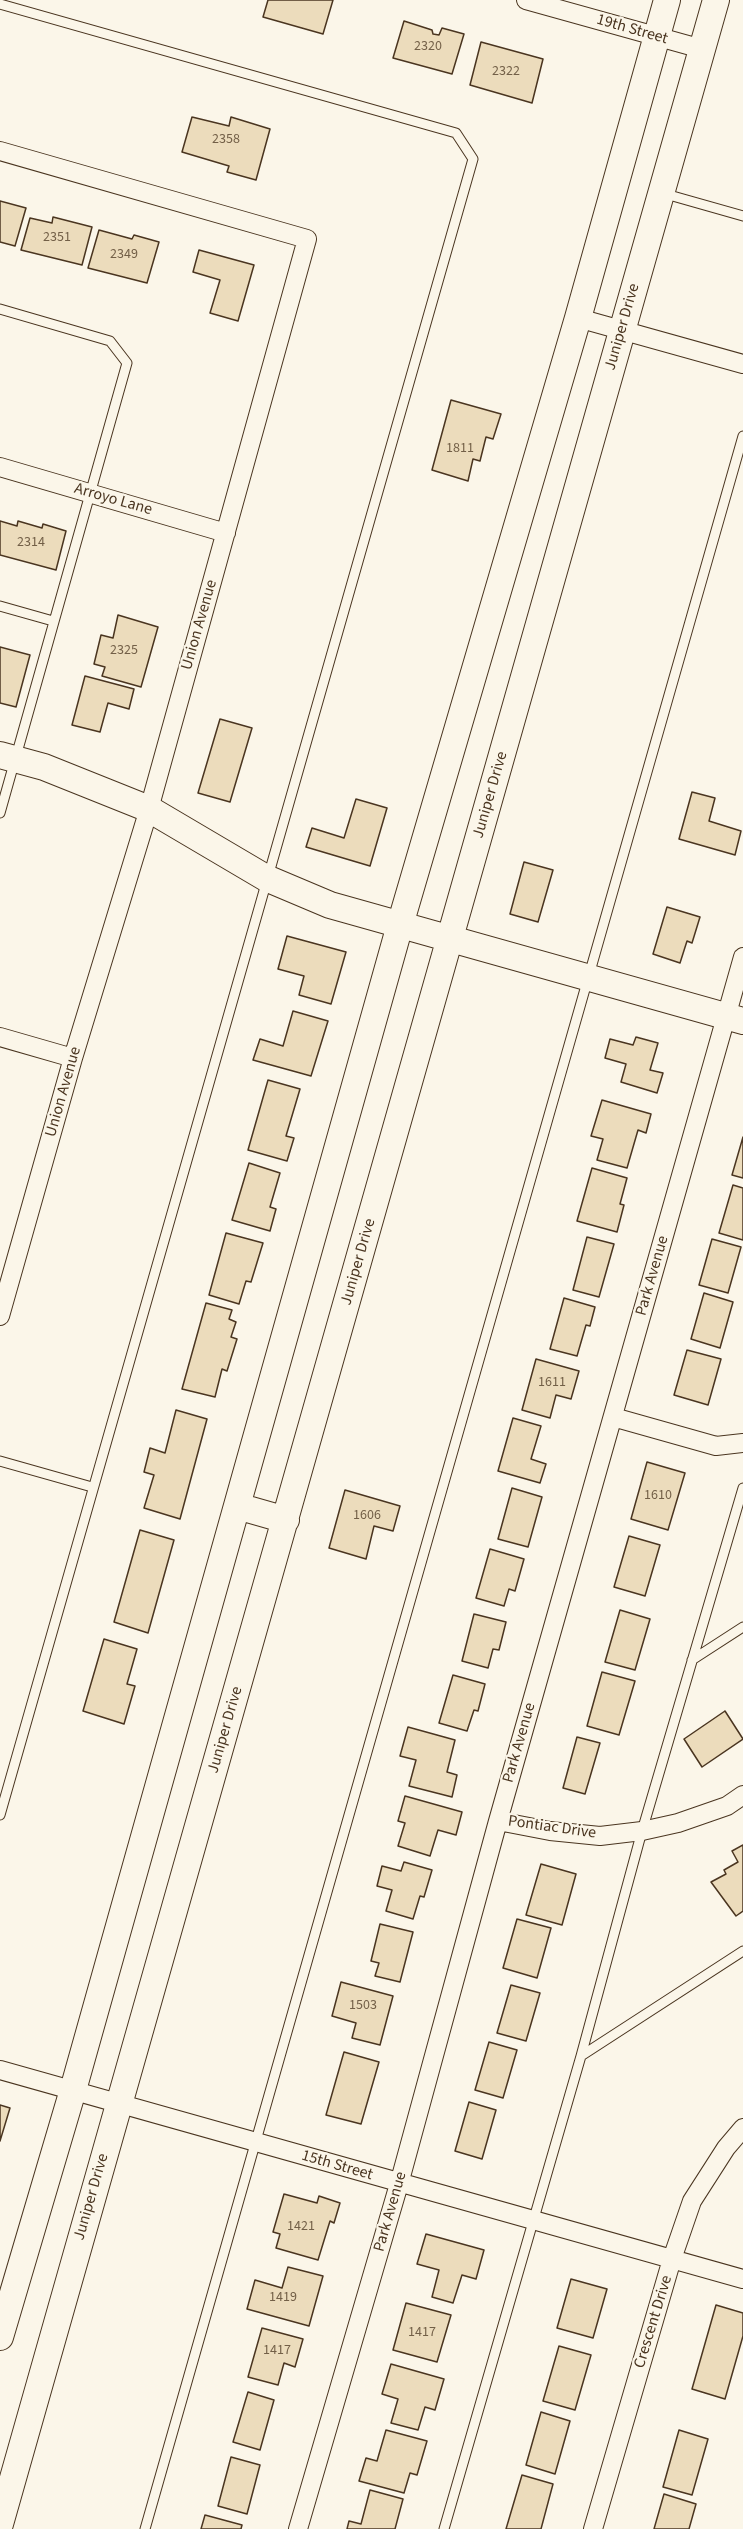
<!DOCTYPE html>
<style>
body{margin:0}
canvas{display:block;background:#fbf6e9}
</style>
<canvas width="743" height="2529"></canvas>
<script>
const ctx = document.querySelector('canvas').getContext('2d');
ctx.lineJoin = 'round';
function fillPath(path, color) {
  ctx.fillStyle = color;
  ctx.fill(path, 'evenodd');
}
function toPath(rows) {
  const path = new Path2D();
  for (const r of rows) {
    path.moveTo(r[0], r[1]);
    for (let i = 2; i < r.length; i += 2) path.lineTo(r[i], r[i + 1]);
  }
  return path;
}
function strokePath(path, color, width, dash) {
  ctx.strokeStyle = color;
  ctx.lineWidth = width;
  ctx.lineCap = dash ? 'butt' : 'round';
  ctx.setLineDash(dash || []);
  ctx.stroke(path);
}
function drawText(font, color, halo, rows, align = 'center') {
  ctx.font = font + ' "Source Sans 3",sans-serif';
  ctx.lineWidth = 4.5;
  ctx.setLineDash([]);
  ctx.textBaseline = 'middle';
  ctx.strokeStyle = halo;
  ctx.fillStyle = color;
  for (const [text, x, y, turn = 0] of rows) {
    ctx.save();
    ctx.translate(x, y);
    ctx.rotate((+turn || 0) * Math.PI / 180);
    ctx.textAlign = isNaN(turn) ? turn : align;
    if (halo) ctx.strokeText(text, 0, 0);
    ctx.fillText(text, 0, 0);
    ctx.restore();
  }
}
const building = toPath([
 [268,0,333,0,323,34,263,17,268,0],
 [404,21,432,30,433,34,439,35,442,28,464,34,452,74,393,58,404,21],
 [481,42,543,59,532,103,470,85,481,42],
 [192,117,229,126,231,117,270,129,256,180,227,172,229,166,182,152,192,117],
 [0,201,26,208,15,246,0,242,0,201],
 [53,217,92,227,82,265,21,250,30,218,52,223,53,217],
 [99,230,132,239,134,235,159,242,147,283,88,268,99,230],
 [199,250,254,265,238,321,210,313,220,280,193,272,199,250],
 [451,400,501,414,493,439,486,437,480,461,473,459,468,481,432,470,451,400],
 [0,521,17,526,18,521,42,528,43,524,66,531,56,570,0,555,0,521],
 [118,615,158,627,141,687,102,676,105,667,94,664,101,635,113,638,118,615],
 [0,647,30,655,16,707,0,703,0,647],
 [85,676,134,689,129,709,108,703,100,732,72,725,85,676],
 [220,719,252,728,230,802,198,793,220,719],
 [692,792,715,798,709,821,741,831,735,855,679,839,692,792],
 [356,799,387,808,370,866,306,847,312,828,344,838,356,799],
 [524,862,553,870,538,922,510,914,524,862],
 [667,907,700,917,692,943,687,941,680,963,653,954,667,907],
 [287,936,346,952,331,1004,299,995,304,976,278,969,287,936],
 [293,1011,328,1021,311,1076,253,1060,260,1039,283,1046,293,1011],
 [636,1037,658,1043,650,1070,663,1073,657,1093,621,1082,626,1064,605,1058,610,1039,633,1045,636,1037],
 [268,1080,300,1089,286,1136,294,1138,287,1161,248,1150,268,1080],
 [602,1100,651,1114,646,1133,638,1130,627,1168,597,1160,603,1139,591,1136,602,1100],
 [743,1137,743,1178,732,1175,743,1137],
 [249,1163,280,1173,270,1207,276,1209,270,1231,232,1220,249,1163],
 [592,1168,627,1178,620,1204,624,1205,617,1232,577,1221,592,1168],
 [733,1185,743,1188,743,1240,719,1233,733,1185],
 [226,1233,263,1243,251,1282,246,1281,239,1304,209,1295,226,1233],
 [587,1237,614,1244,599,1297,573,1290,587,1237],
 [712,1239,741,1247,728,1293,699,1285,712,1239],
 [704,1293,733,1302,720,1348,691,1339,704,1293],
 [564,1298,595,1307,590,1326,586,1325,577,1356,550,1349,564,1298],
 [206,1303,232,1310,229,1319,236,1322,231,1337,237,1339,227,1371,222,1369,215,1397,182,1389,206,1303],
 [687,1350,721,1359,708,1405,674,1395,687,1350],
 [536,1359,579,1371,571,1399,556,1395,550,1418,522,1410,536,1359],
 [176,1410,207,1419,180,1519,144,1508,154,1475,144,1472,150,1448,165,1453,176,1410],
 [513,1418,541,1426,531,1459,546,1464,540,1483,498,1471,513,1418],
 [647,1462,685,1473,668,1530,631,1519,647,1462],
 [512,1488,542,1497,528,1547,498,1539,512,1488],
 [345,1490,400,1506,393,1531,374,1526,366,1559,329,1548,345,1490],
 [140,1530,174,1540,148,1633,114,1622,140,1530],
 [629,1536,660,1545,645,1596,614,1587,629,1536],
 [490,1549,524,1559,515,1591,509,1589,504,1606,476,1598,490,1549],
 [620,1610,650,1619,635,1670,605,1662,620,1610],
 [474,1614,506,1622,499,1650,493,1649,488,1668,462,1661,474,1614],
 [104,1639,137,1649,127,1684,135,1686,124,1724,83,1711,104,1639],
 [602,1672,635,1681,619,1735,587,1726,602,1672],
 [453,1675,485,1684,478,1711,474,1710,467,1731,439,1723,453,1675],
 [725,1711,743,1739,702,1767,684,1739,725,1711],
 [408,1727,455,1740,447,1772,457,1775,452,1797,409,1786,416,1760,400,1756,408,1727],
 [577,1737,600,1743,585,1794,563,1788,577,1737],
 [405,1796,462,1812,456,1835,438,1830,430,1856,398,1846,405,1823,398,1821,405,1796],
 [743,1845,743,1911,736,1916,711,1882,726,1874,724,1870,738,1862,732,1851,743,1845],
 [404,1862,432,1870,424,1897,420,1896,413,1919,386,1911,392,1890,377,1886,382,1866,401,1871,404,1862],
 [541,1864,576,1874,562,1925,526,1915,541,1864],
 [517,1919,551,1928,537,1978,503,1968,517,1919],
 [380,1924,413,1932,400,1982,375,1976,379,1963,371,1961,380,1924],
 [341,1982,393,1996,380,2045,352,2038,356,2023,332,2016,341,1982],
 [511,1985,540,1993,526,2041,497,2033,511,1985],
 [489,2042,517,2050,503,2098,475,2090,489,2042],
 [344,2052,379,2062,361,2124,326,2115,344,2052],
 [469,2102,496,2110,482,2159,455,2151,469,2102],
 [0,2105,10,2108,0,2141,0,2105],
 [284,2194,317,2203,319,2196,340,2203,334,2223,330,2221,318,2260,276,2248,280,2234,273,2232,284,2194],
 [426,2234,484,2250,476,2279,462,2275,453,2303,432,2297,439,2270,417,2264,426,2234],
 [288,2267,323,2276,309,2326,247,2309,255,2280,282,2288,288,2267],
 [571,2279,607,2289,593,2338,557,2328,571,2279],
 [406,2303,451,2315,437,2362,393,2350,406,2303],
 [716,2305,743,2313,743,2336,725,2399,692,2389,716,2305],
 [262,2328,303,2339,295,2367,284,2363,278,2385,248,2377,262,2328],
 [559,2346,591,2355,575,2410,543,2401,559,2346],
 [391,2364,444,2379,435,2410,425,2407,418,2430,391,2423,398,2399,382,2394,391,2364],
 [248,2392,274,2400,260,2450,233,2442,248,2392],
 [541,2412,570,2421,555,2474,526,2465,541,2412],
 [386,2430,427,2441,417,2475,410,2473,404,2493,359,2481,366,2458,377,2461,386,2430],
 [679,2430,708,2439,692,2495,663,2487,679,2430],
 [231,2457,260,2465,247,2514,218,2506,231,2457],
 [522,2475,553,2484,541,2529,506,2529,522,2475],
 [370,2490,403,2499,395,2529,347,2529,349,2521,361,2524,370,2490],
 [664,2494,696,2504,689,2529,654,2529,664,2494],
 [205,2515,242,2525,241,2529,201,2529,205,2515]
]);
const lane = toPath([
 [0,4,456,133,473,159,0,1815],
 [662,193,743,216],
 [0,309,110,341,127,363,0,813],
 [0,606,53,621],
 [0,1461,92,1487],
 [692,1660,743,1627],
 [581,2056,743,1951],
 [145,2529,743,436],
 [444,2529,581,2056,642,1831,743,1488]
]);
const street = toPath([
 [526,0,702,49],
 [0,151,307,239,149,809,73,1058,0,1316],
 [578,318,743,364],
 [0,467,226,533],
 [0,1037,73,1058],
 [613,1417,716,1446,743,1443],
 [498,1821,550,1831,600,1836,642,1831,678,1823,727,1806,743,1795],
 [0,2070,743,2279],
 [298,2529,399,2184,498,1821,743,957],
 [593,2529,672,2259,692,2201,726,2148,743,2128]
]);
const secondary = toPath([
 [0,755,44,767,149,809,266,878,330,905,743,1021],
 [237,1506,286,1520],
 [0,2337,73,2090,400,925,578,318,667,0],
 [0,2524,716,0]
]);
const numberNames = [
 ["2320",428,47],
 ["2322",506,72],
 ["2358",226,140],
 ["2351",57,238],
 ["2349",124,255],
 ["1811",460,449],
 ["2314",31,543],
 ["2325",124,651],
 ["1611",552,1383],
 ["1610",658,1496],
 ["1606",367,1516],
 ["1503",363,2006],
 ["1421",301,2227],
 ["1419",283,2298],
 ["1417",422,2333],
 ["1417",277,2351]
];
const streetNames = [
 ["19th Street",632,30,16],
 ["Juniper Drive",623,327,-74],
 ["Arroyo Lane",113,500,16],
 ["Union Avenue",200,625,-74],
 ["Juniper Drive",491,795,-74],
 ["Union Avenue",64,1092,-74],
 ["Juniper Drive",359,1262,-74],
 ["Park Avenue",653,1276,-74],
 ["Juniper Drive",226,1730,-74],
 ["Park Avenue",520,1743,-74],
 ["Pontiac Drive",552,1828,8],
 ["15th Street",337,2166,16],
 ["Juniper Drive",92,2197,-74],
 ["Park Avenue",391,2212,-74],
 ["Crescent Drive",654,2322,-73]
];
fillPath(building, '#ecdcbc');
strokePath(building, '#4a3520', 1.5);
strokePath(lane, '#4a3520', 11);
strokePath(street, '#4a3520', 20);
strokePath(secondary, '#4a3520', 28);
strokePath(lane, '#fbf6e9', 9);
strokePath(street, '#fbf6e9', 18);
strokePath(secondary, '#fbf6e9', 26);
drawText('14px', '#725f47', null, numberNames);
drawText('16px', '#4a3520', '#fbf6e9', streetNames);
</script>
